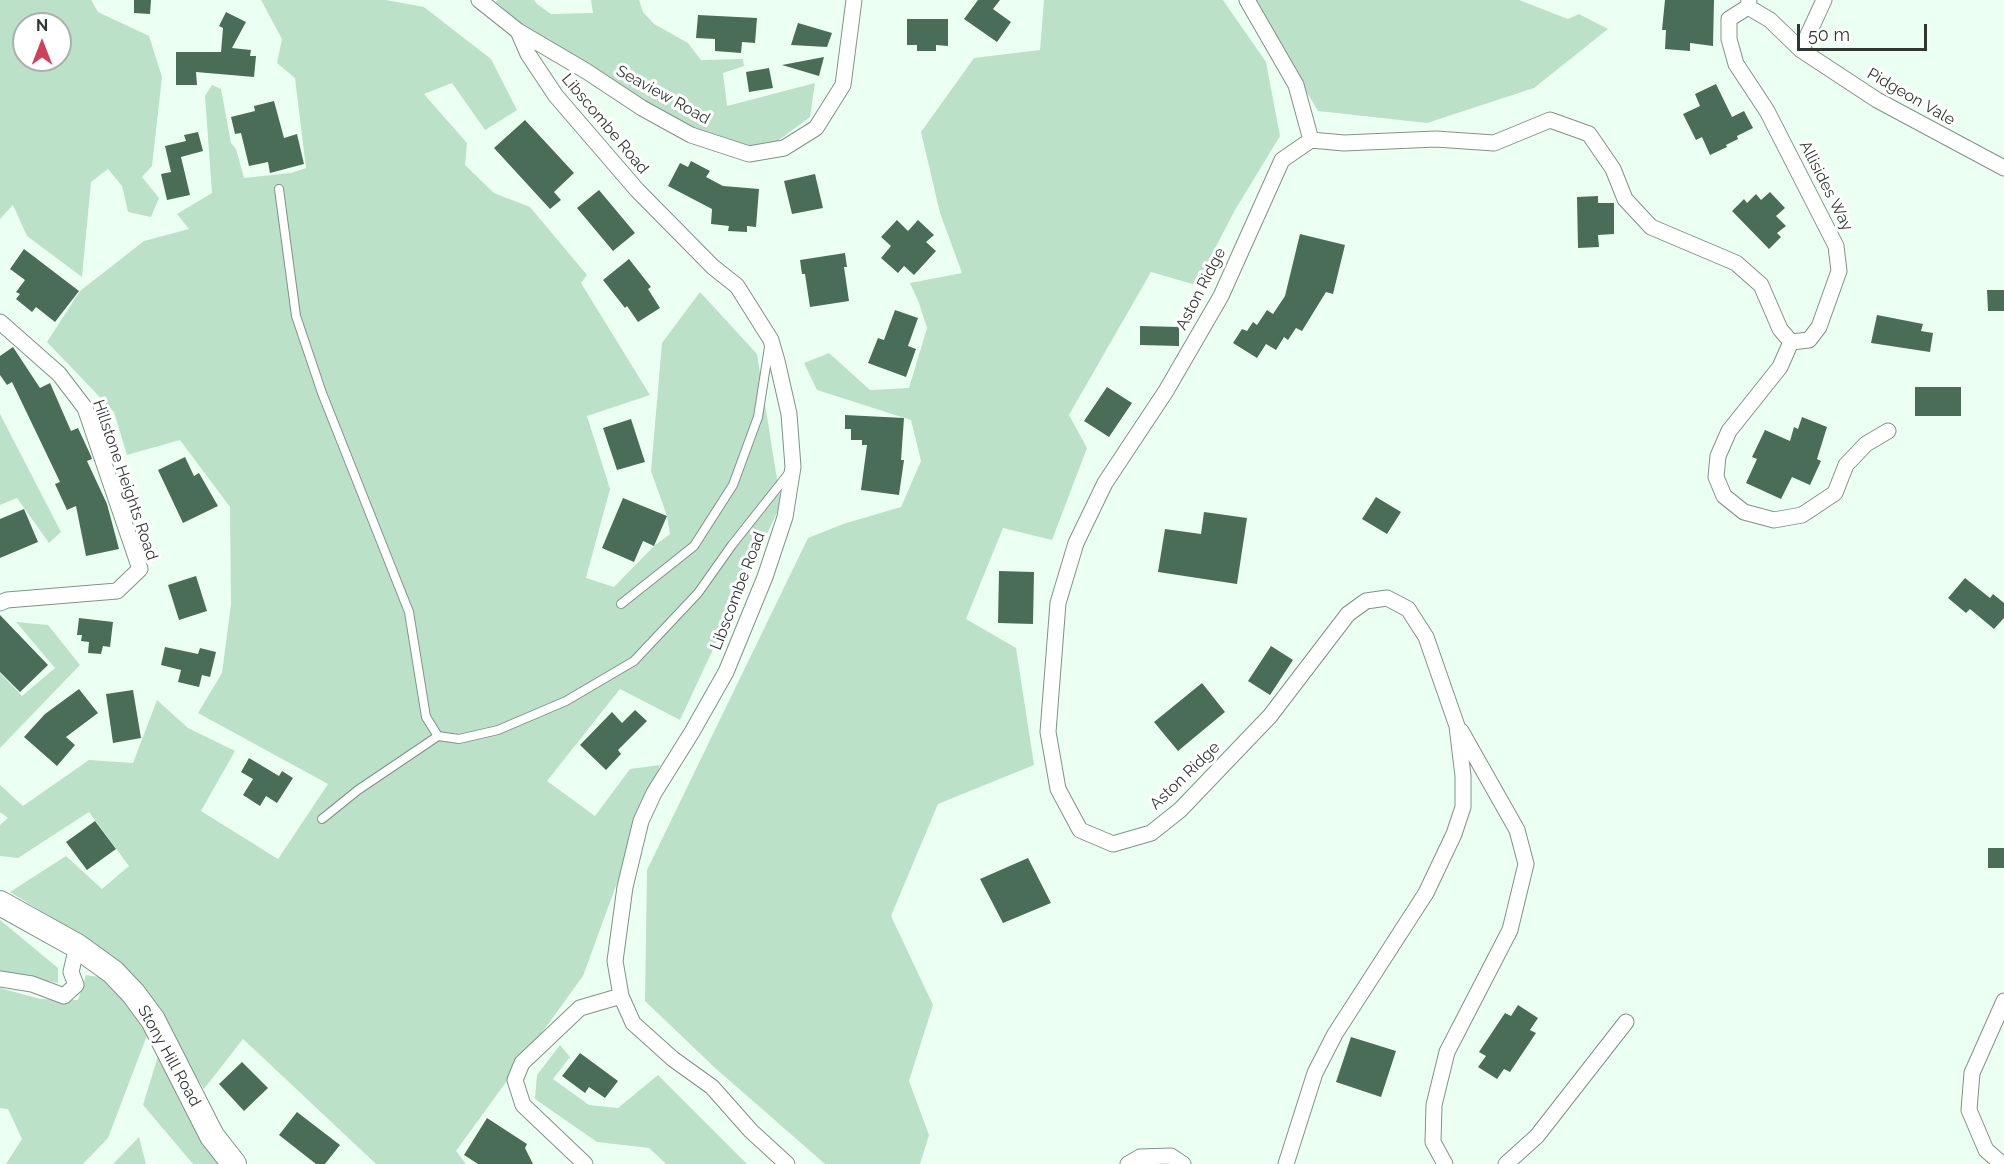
<!DOCTYPE html>
<style>
body{margin:0}
#map{position:relative;width:2004px;height:1164px;overflow:hidden;background:#ecfff3;font-family:Raleway,sans-serif}
canvas{display:block}
.north{position:absolute;left:12px;top:12px;width:60px;height:60px;box-sizing:border-box;background:#fff;border:2px solid #acafad;border-radius:50%;rotate:0deg;font-size:16px;font-weight:700;line-height:24px;text-align:center;color:#303733}
.north::after{content:'';display:block;margin:auto;width:21px;height:27px;background:#d1415a;clip-path:polygon(50% 0,100% 100%,50% 72%,0 100%)}
.scale{position:absolute;left:1797px;top:24px;width:130px;height:27px;box-sizing:border-box;border:3px solid #303733;border-top:0;padding-left:8px;font-size:18px;line-height:21px;white-space:nowrap;color:#303733;-webkit-text-stroke:4px #fff;paint-order:stroke}
</style>
<div id="map">
<canvas width="2004" height="1164"></canvas>
<div class="north">N</div>
<div class="scale">50 m</div>
</div>
<script>
const ctx = document.querySelector('canvas').getContext('2d');
ctx.lineJoin = 'round';
function fillPath(path, color) {
  ctx.fillStyle = color;
  ctx.fill(path, 'evenodd');
}
function toPath(rows) {
  const path = new Path2D();
  for (const r of rows) {
    path.moveTo(r[0], r[1]);
    for (let i = 2; i < r.length; i += 2) path.lineTo(r[i], r[i + 1]);
  }
  return path;
}
function strokePath(path, color, width, dash) {
  ctx.strokeStyle = color;
  ctx.lineWidth = width;
  ctx.lineCap = dash ? 'butt' : 'round';
  ctx.setLineDash(dash || []);
  ctx.stroke(path);
}
function drawText(font, color, halo, rows, align = 'center') {
  ctx.font = font + ' Raleway,sans-serif';
  ctx.lineWidth = 6;
  ctx.setLineDash([]);
  ctx.textBaseline = 'middle';
  ctx.strokeStyle = halo;
  ctx.fillStyle = color;
  for (const [text, x, y, turn = 0] of rows) {
    ctx.save();
    ctx.translate(x, y);
    ctx.rotate((+turn || 0) * Math.PI / 180);
    ctx.textAlign = isNaN(turn) ? turn : align;
    if (halo) ctx.strokeText(text, 0, 0);
    ctx.fillText(text, 0, 0);
    ctx.restore();
  }
}
const green = toPath([
 [0,0,91,0,98,12,149,36,162,77,152,166,142,177,159,198,151,217,128,212,122,186,108,169,91,182,82,277,27,236,13,205,0,219],
 [24,24,60,24,60,60,24,60],
 [261,0,386,0,424,7,491,59,517,110,485,130,452,83,424,94,467,143,465,165,494,193,530,207,587,275,581,283,650,395,587,416,610,489,586,578,614,587,654,546,670,534,667,516,651,471,662,343,700,292,757,354,781,504,680,720,620,689,547,781,595,816,630,769,660,765,583,976,456,1151,466,1164,376,1164,243,1039,204,1089,124,968,64,925,10,892,66,856,102,889,129,866,89,812,18,858,0,856,0,825,8,818,0,812,0,785,23,806,89,760,133,763,157,700,188,728,235,751,201,811,278,859,328,784,198,713,222,673,231,604,230,507,180,440,127,455,114,412,47,342,80,291,144,241,189,229,177,214,212,193,205,96,212,85,221,89,231,143,236,149,244,178,291,173,306,168,295,78,277,63,282,39],
 [498,0,534,0,537,4,551,14,593,13,591,0,639,0,643,12,654,24,688,43,701,60,743,59,744,66,723,73,727,106,815,83,810,117,768,148,715,141,529,35,490,6],
 [1044,0,1223,0,1266,62,1280,136,1235,210,1196,285,1151,272,1069,415,1087,448,1052,540,1003,528,966,619,1016,648,1034,765,938,804,891,916,933,1005,909,1081,929,1135,920,1164,825,1164,714,1067,645,1001,647,870,808,538,843,524,901,507,921,461,911,420,817,390,804,363,829,353,870,390,909,388,927,328,919,303,910,283,962,273,940,213,921,132,974,58,1040,50],
 [1251,0,1519,0,1568,19,1579,14,1608,29,1534,88,1427,123,1318,111],
 [0,414,61,532,49,543,17,498,0,505],
 [16,622,48,625,80,665,0,748,0,673,22,696,55,668],
 [0,920,58,968,58,983,0,972],
 [86,975,106,978,148,1033,108,1138,83,1164,6,1164,22,1139,8,1109,0,1108,0,988,40,999,78,1000],
 [560,1045,570,1057,553,1079,589,1105,618,1108,658,1075,747,1164,666,1164,649,1148,597,1142,535,1099,537,1075],
 [158,1056,200,1134,226,1164,193,1164,143,1105],
 [139,1137,146,1164,113,1164]
]);
const building = toPath([
 [134,0,151,0,150,14,134,13],
 [978,0,1000,0,993,9,1011,22,997,42,964,19],
 [1665,0,1714,0,1713,46,1690,43,1690,51,1665,49,1666,30,1662,30],
 [226,12,246,22,232,48,251,50,250,56,256,56,254,77,196,72,197,85,176,85,176,52,221,52,223,28,219,26],
 [698,15,757,18,755,43,742,42,741,53,715,51,715,39,696,38],
 [907,19,948,19,948,46,936,45,936,51,917,51,917,45,907,45],
 [798,23,832,33,827,47,791,45],
 [824,57,819,76,782,65],
 [769,68,773,88,749,92,746,72],
 [1716,84,1732,117,1744,111,1753,128,1737,136,1738,139,1726,145,1727,147,1710,155,1702,137,1696,140,1683,114,1700,106,1695,94],
 [274,101,284,138,297,134,304,164,270,173,268,162,249,166,241,133,235,134,231,117,255,111,254,106],
 [525,120,574,173,554,192,561,200,550,209,494,148],
 [198,132,203,151,181,157,190,195,167,200,161,174,171,172,165,146,186,141,184,135],
 [691,161,710,171,706,177,723,186,759,189,756,227,747,226,747,232,728,231,729,226,711,224,712,209,668,186,680,163,688,167],
 [815,174,823,208,792,214,784,181],
 [599,190,635,233,613,251,577,208],
 [1770,192,1785,208,1776,216,1786,226,1777,233,1781,237,1769,249,1732,211,1744,199,1747,203,1756,194,1761,200],
 [1598,196,1598,203,1614,203,1614,234,1598,235,1599,247,1578,248,1577,197],
 [897,220,908,231,918,220,934,235,926,242,936,251,914,275,904,266,898,273,881,258,891,246,881,237],
 [1300,234,1345,245,1333,294,1326,292,1302,331,1296,328,1288,340,1284,337,1276,350,1266,344,1257,358,1233,343,1242,329,1247,331,1253,322,1257,325,1267,310,1273,314,1285,296],
 [24,249,79,291,55,322,36,307,32,312,16,299,20,294,16,292,25,280,10,269],
 [845,253,847,267,844,267,849,301,810,307,805,274,802,274,800,260],
 [629,259,651,287,648,289,660,308,638,322,627,306,625,308,603,280],
 [1987,290,2004,290,2004,311,1988,311],
 [895,310,918,318,908,346,916,349,906,377,868,363,878,338,884,340],
 [1877,315,1923,324,1921,331,1933,333,1930,352,1871,343],
 [1140,326,1179,327,1179,346,1140,345],
 [13,347,40,388,50,383,71,431,78,428,91,456,92,459,87,461,107,504,119,549,86,556,76,506,67,510,55,484,60,482,12,382,7,385,0,375,0,356],
 [1107,387,1132,403,1109,437,1084,421],
 [1915,387,1961,387,1961,416,1915,416],
 [845,415,904,418,901,460,904,460,899,495,861,490,867,445,862,445,862,440,851,440,851,429,845,429],
 [1802,417,1827,427,1817,459,1821,461,1810,485,1792,477,1781,499,1746,483,1757,459,1752,457,1765,430,1790,441,1794,427,1798,429],
 [631,419,645,462,617,470,603,428],
 [185,457,194,476,199,473,218,506,183,523,158,470],
 [1376,497,1401,512,1387,534,1362,519],
 [623,498,667,516,654,546,643,541,634,562,602,548],
 [24,509,38,542,0,558,0,519],
 [1204,512,1247,518,1237,584,1158,572,1165,529,1201,534],
 [999,571,1034,572,1033,624,998,623],
 [196,576,207,611,179,620,168,585],
 [1965,578,1990,598,1993,594,2004,603,2004,618,1994,629,1970,609,1966,613,1948,598],
 [0,615,48,665,20,692,0,672],
 [79,618,113,622,110,647,103,646,101,654,88,653,89,642,81,641,82,635,77,635],
 [1271,646,1293,660,1270,695,1248,681],
 [165,647,198,654,200,648,216,652,210,677,202,675,199,687,178,682,181,670,161,665],
 [1202,683,1225,712,1178,751,1154,722],
 [79,689,98,713,66,737,75,745,57,766,24,737,45,714],
 [133,690,141,738,113,743,106,694],
 [635,710,647,721,618,750,621,754,606,770,580,745,612,712,622,723],
 [249,758,279,776,282,771,293,778,277,803,266,796,260,806,243,795,253,779,241,772],
 [95,821,116,849,87,870,66,842],
 [1988,848,2004,848,2004,868,1988,868],
 [1028,858,1051,903,1003,923,980,879],
 [1518,1005,1538,1018,1530,1030,1536,1033,1510,1072,1504,1069,1497,1079,1478,1067,1486,1056,1479,1052,1505,1013,1511,1016],
 [1351,1037,1396,1051,1381,1097,1336,1082],
 [580,1053,618,1081,605,1098,589,1087,585,1093,562,1076],
 [242,1062,268,1088,244,1111,219,1084],
 [297,1112,340,1145,325,1164,316,1164,279,1135],
 [487,1118,527,1144,525,1148,533,1164,478,1164,464,1155]
]);
const service = toPath([
 [279,189,296,316,322,393,409,612,426,717,438,736],
 [621,604,694,546,733,485,758,417,769,347],
 [322,819,358,790,438,736,459,739,498,730,566,701,634,661,698,593,732,545,789,473]
]);
const minor = toPath([
 [479,0,518,31,586,71,642,108,691,135,749,154,784,148,816,128,843,85,854,0],
 [1247,0,1296,85,1311,140],
 [1748,7,1770,20,1801,50,1877,100,2004,168],
 [518,31,528,54,556,96,637,190,713,267,737,286,771,340,777,361,789,414,793,467,785,517,765,577,726,672,692,732,654,793,641,821,625,887,615,961,621,996,633,1023,673,1059,712,1087,751,1131,787,1164],
 [1801,50,1824,0],
 [1311,140,1344,143,1436,139,1494,143,1550,120,1589,134,1613,169,1625,199,1651,227,1736,263,1761,285,1780,329,1791,342,1809,340,1819,327,1839,271,1836,246,1767,111,1736,64,1729,39,1729,19,1748,7,1749,0],
 [0,322,59,374,85,408,140,569,117,591,7,600,0,603],
 [1791,342,1780,367,1729,431,1718,456,1716,477,1724,496,1744,512,1774,520,1802,515,1835,493,1846,465,1866,444,1888,431],
 [0,979,32,984,64,996,76,985,71,972,77,946],
 [585,1164,523,1105,515,1080,522,1063,580,1008,621,996],
 [1128,1164,1140,1157,1171,1156,1183,1164],
 [1286,1164,1315,1073,1335,1034,1426,893,1454,834,1463,807,1463,776,1457,726,1426,637,1408,609,1387,598,1366,601,1348,614,1270,716,1180,810,1151,833,1113,844,1080,830,1058,789,1048,732,1058,603,1076,543,1105,483,1166,391,1221,296,1282,160,1311,140],
 [1445,1164,1433,1142,1434,1105,1447,1052,1510,930,1526,864,1517,830,1461,731],
 [1506,1164,1537,1136,1626,1022],
 [2002,1164,1986,1150,1969,1110,1972,1073,2004,1001]
]);
const primary = toPath([
 [0,903,77,946,113,972,133,993,153,1020,212,1136,234,1164]
]);
const streetNames = [
 ["Seaview Road",663,95,29],
 ["Pidgeon Vale",1911,97,30],
 ["Libscombe Road",605,124,50],
 ["Allisides Way",1826,186,63],
 ["Aston Ridge",1201,289,-63],
 ["Hillstone Heights Road",125,480,71],
 ["Libscombe Road",738,591,-69],
 ["Aston Ridge",1185,776,-44],
 ["Stony Hill Road",169,1056,61]
];
fillPath(green, '#bbe1c9');
fillPath(building, '#496d57');
strokePath(service, '#819388', 10);
strokePath(minor, '#819388', 17);
strokePath(primary, '#819388', 26);
strokePath(service, '#fff', 8);
strokePath(minor, '#fff', 15);
strokePath(primary, '#fff', 24);
drawText('16px', '#303733', '#fff', streetNames);
</script>
